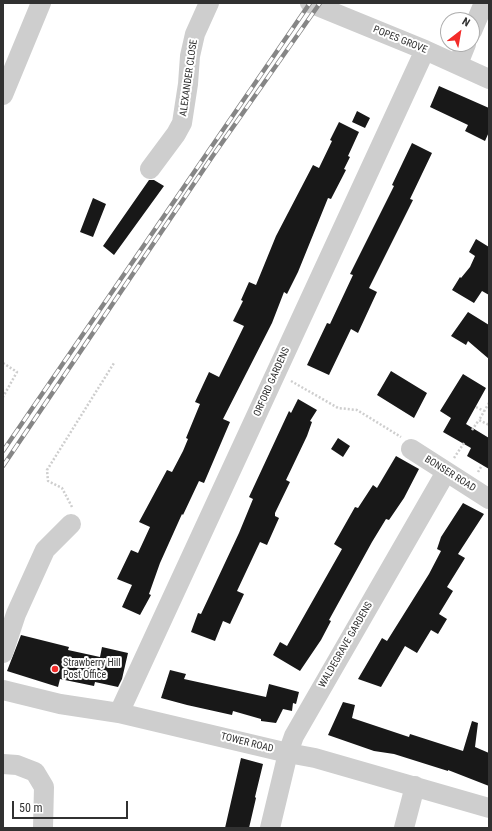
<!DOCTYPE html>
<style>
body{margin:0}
#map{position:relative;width:492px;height:831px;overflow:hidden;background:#fff;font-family:"Roboto Condensed",sans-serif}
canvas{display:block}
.frame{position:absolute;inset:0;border:4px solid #313131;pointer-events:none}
.north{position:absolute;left:440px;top:12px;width:40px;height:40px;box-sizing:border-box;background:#fff;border:1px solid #adadad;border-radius:50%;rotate:31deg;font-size:11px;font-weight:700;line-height:16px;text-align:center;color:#313131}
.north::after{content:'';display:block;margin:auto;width:14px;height:18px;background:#f32b29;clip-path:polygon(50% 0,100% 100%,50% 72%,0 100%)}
.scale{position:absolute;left:12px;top:801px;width:116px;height:18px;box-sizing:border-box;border:2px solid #313131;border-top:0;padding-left:5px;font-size:12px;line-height:14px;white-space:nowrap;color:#313131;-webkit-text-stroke:3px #fff;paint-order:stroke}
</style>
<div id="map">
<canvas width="492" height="831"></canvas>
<div class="frame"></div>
<div class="north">N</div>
<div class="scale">50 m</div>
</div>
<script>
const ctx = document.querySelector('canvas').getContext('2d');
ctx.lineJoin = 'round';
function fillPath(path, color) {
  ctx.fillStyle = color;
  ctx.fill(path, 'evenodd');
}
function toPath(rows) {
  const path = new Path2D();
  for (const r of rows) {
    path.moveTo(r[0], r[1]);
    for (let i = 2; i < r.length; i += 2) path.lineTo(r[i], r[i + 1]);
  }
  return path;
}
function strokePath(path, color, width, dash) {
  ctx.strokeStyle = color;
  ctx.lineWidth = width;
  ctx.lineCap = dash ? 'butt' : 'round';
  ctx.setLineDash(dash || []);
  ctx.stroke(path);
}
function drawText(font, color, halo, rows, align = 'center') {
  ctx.font = font + ' "Roboto Condensed",sans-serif';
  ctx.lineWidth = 4;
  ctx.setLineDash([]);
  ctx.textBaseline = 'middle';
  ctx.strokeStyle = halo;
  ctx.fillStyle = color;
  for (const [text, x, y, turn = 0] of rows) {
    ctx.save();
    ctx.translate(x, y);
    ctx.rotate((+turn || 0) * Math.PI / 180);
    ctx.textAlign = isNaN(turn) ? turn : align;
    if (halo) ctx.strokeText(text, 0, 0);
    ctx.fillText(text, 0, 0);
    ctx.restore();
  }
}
const building = toPath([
 [439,86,489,108,489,132,485,141,465,131,468,125,430,107],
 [357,111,370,118,365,128,352,122],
 [339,122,359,132,348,156,350,157,344,169,346,170,331,199,328,198,298,272,287,294,284,292,272,323,223,419,230,422,204,483,199,481,183,515,182,514,160,563,149,594,151,595,140,615,122,607,132,585,117,579,131,550,138,553,150,527,139,522,167,470,172,472,183,451,188,439,186,438,200,404,195,402,209,372,219,377,244,326,233,321,243,301,241,300,249,282,256,285,276,236,313,165,319,168,332,141,330,140],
 [412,143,432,153,410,199,413,200,369,288,377,292,358,333,351,329,329,375,307,365,327,323,330,324,353,275,350,274,394,186,392,185],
 [149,180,154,180,164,186,114,255,103,246],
 [93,198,106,204,93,237,80,232],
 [476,239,489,247,489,295,482,291,474,303,452,290,460,277,461,278,470,267,475,256,469,252],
 [468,312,489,325,489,359,468,341,466,345,451,336],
 [391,371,427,393,414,418,377,395],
 [463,374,486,388,466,424,489,438,489,469,467,456,471,448,443,432,451,418,440,411],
 [298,399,317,410,310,421,312,422,307,436,286,480,290,482,275,513,275,516,279,518,267,545,260,542,237,591,244,594,230,624,223,621,215,641,191,632,198,613,201,614,239,533,253,499,249,497,289,411,291,413],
 [338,438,350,446,343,457,331,449],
 [396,456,419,469,404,498,389,520,386,519,372,542,329,620,331,621,321,640,300,671,273,655,280,642,287,646,342,549,334,544,355,507,358,508,373,485,377,488],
 [463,503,484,514,458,554,465,558,447,587,453,591,439,614,447,619,438,634,431,630,417,653,405,646,381,687,358,679,382,638,387,641,429,574,441,551,437,549,441,537],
 [21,635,69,647,68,650,100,657,102,647,128,653,122,679,118,687,95,682,94,686,60,679,58,687,7,671],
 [170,670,186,674,184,679,266,697,269,684,299,692,296,704,293,703,292,711,283,709,276,723,261,721,261,719,233,711,232,715,187,705,161,698],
 [343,702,355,705,352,718,409,737,410,734,463,751,472,721,478,723,475,747,489,753,489,786,448,770,448,771,394,754,374,751,328,735],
 [241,758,263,764,255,797,256,798,249,828,225,828]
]);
const path = toPath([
 [3,363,17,372,3,397],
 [291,381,338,408,357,410,401,437],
 [489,403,479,420,489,425],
 [476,407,484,411],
 [472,430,479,420],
 [454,458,464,443],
 [478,472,482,465],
 [72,507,62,488,48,481,47,470,114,363]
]);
const minor = toPath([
 [310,3,425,50,489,79],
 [472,31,484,3],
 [458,64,466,44],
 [3,95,41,3],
 [150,169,176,134,182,123,188,84,190,56,195,34,209,3],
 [411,449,489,499],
 [3,653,16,614,45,550,71,524],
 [3,690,60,704,119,713,288,753,315,758,489,808],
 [119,713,425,50],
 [3,764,17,765,35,772,44,787,43,828],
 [270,828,288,753,294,736,446,472],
 [404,828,415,786]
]);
const rail = toPath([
 [3,451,310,3],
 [3,466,212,157,320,3]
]);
const markers = [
 [55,669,4,"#f32b29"]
];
const streetNames = [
 ["POPES GROVE",400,40,22],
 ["ALEXANDER CLOSE",189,78,-82],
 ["ORFORD GARDENS",272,382,-66],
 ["BONSER ROAD",450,474,32],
 ["WALDEGRAVE GARDENS",346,645,-60],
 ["TOWER ROAD",247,743,14]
];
const poiNames = [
 ["Strawberry Hill",63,663],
 ["Post Office",63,675]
];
fillPath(building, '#181818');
strokePath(path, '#cecece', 2.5, [2, 2]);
strokePath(minor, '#cecece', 20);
strokePath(rail, '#868686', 4.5);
strokePath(rail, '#fff', 3, [9]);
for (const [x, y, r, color] of markers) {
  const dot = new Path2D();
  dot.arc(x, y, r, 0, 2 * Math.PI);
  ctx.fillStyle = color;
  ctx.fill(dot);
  strokePath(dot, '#fff', 1.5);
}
drawText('10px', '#313131', '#fff', streetNames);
drawText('10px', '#313131', '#fff', poiNames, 'left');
</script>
